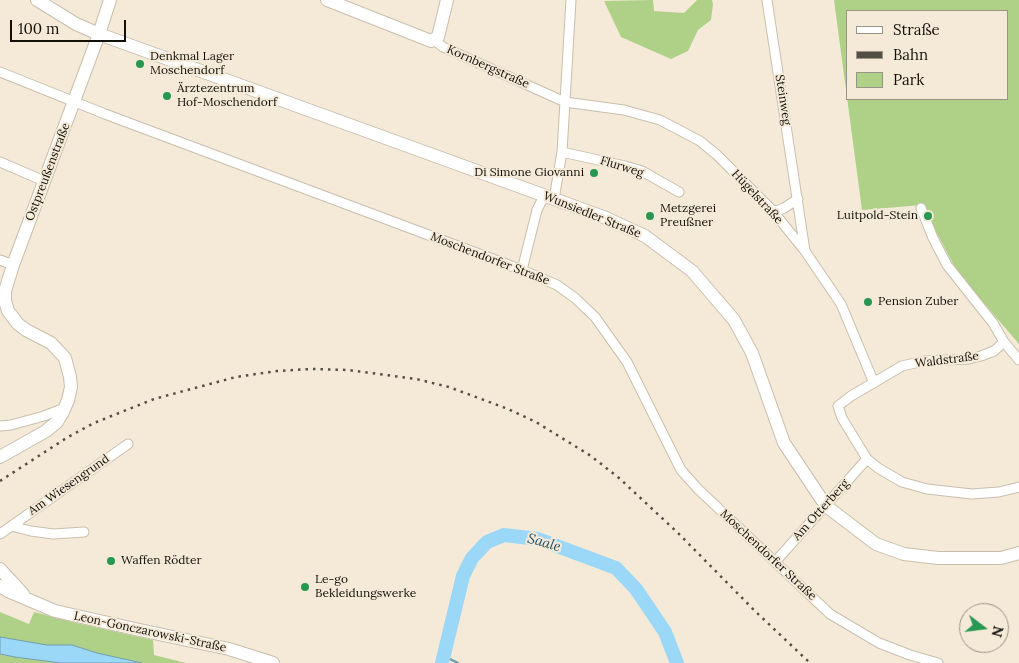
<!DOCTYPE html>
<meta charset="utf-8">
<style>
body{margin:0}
#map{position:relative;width:1019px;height:663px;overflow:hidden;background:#f5ead8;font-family:Lora,serif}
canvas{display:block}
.legend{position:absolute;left:846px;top:10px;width:162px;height:90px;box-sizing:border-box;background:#f5ead8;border:1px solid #9b9386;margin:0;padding:6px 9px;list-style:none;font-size:15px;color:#13100a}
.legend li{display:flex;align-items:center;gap:10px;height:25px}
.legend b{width:25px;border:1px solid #9b9386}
.north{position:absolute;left:959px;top:603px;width:50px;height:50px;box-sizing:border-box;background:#f5ead8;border:1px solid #9b9386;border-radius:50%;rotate:105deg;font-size:14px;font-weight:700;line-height:20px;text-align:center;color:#13100a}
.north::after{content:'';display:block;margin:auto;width:18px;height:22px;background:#279852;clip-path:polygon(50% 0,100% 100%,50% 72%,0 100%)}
.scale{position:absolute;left:10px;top:20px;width:116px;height:22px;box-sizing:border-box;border:2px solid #13100a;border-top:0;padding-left:6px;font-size:15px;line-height:18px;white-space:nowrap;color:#13100a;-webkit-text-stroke:4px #f5ead8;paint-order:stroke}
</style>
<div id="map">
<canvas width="1019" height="663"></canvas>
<ul class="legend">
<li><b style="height:6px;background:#fff"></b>Straße</li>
<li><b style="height:6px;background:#544f45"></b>Bahn</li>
<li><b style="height:14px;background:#aed187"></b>Park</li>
</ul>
<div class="north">N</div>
<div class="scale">100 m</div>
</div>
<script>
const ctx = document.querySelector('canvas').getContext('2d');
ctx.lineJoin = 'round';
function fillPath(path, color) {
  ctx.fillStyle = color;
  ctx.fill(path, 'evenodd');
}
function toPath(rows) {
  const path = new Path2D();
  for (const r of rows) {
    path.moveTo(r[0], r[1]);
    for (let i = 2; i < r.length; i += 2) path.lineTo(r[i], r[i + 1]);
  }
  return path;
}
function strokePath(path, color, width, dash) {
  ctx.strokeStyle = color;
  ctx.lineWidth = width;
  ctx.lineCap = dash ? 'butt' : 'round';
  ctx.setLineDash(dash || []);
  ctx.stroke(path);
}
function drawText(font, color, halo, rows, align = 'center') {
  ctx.font = font + ' Lora,serif';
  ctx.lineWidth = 4;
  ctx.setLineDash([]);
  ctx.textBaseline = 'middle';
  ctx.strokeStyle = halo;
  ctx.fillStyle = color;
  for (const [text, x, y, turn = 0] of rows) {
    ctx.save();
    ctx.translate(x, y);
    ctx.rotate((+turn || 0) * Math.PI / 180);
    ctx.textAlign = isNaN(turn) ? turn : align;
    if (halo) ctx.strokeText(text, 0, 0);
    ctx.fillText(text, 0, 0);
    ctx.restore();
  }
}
const green = toPath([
 [653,0,654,11,684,13,697,0,712,0,713,4,711,20,698,30,688,51,671,59,621,37,604,1],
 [834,0,1019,0,1019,344,958,273,922,205,862,210],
 [848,11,1008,11,1008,99,848,99],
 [0,612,29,624,34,612,72,622,153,640,154,655,186,663,142,663,97,653,72,645,47,645,0,637],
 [0,654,15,657,61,663,0,663]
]);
const water = toPath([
 [0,637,47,645,72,645,97,653,142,663,61,663,15,657,0,654,0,637]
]);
const stream = toPath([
 [444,656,458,663]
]);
const river = toPath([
 [442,663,463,576,472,558,487,542,504,535,538,539,616,568,636,589,665,632,677,663]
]);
const street = toPath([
 [767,0,805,251],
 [434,40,443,47,565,102,624,110,660,120,700,141,717,155,772,210,805,251,841,304,874,383],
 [0,72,105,114,522,270,557,285,575,298,595,317,627,362,681,470,698,489,830,614,879,643,910,655,938,663],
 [562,152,625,166,642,171,679,192],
 [0,162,44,181],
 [554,199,562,152,571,0],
 [921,208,933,238,947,265,993,323,1004,342,1019,360],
 [772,210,777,211,784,208,798,199],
 [0,260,13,265],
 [522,270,537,210,544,196],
 [1004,342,994,351,981,356,969,359,924,361,902,366,851,396,838,406,842,418,867,459,878,468,902,482,927,489,972,494,999,492,1019,487],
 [0,426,11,425,44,416,65,408],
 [11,526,31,531,53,534,84,532],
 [0,534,128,444],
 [775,562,867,459]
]);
const secondary = toPath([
 [37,0,76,24,99,34,554,199,606,218,645,236,692,271,734,320,752,353,784,443,826,506,876,544,904,554,938,558,1001,558,1019,553],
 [327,0,431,41,438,37,447,0],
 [0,457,46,431,57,422,63,412,68,400,71,387,70,377,65,358,51,343,26,330,18,324,8,311,5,301,5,291,13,265,99,34,110,0],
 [0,569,23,594],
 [0,586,8,591,55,611,135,629,229,649,273,663]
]);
const rail = toPath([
 [0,481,68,437,94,423,154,399,236,377,277,371,311,369,348,370,416,379,449,387,508,409,536,422,591,456,619,478,678,533,756,612,810,663]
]);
const markers = [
 [140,64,5,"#279852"],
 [167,96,5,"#279852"],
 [594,173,5,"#279852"],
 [650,216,5,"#279852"],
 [928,216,5,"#279852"],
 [868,302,5,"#279852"],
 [111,561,5,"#279852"],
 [305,587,5,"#279852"]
];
const poiNames = [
 ["Denkmal Lager",150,57],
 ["Moschendorf",150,71],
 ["Ärztezentrum",177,89],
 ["Hof-Moschendorf",177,103],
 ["Di Simone Giovanni",584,173,"right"],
 ["Metzgerei",660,209],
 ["Preußner",660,223],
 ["Luitpold-Stein",918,216,"right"],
 ["Pension Zuber",878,302],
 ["Waffen Rödter",121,561],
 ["Le-go",315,580],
 ["Bekleidungswerke",315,594]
];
const streetNames = [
 ["Kornbergstraße",488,67,24],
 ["Steinweg",783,100,81],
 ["Flurweg",622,167,17],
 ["Ostpreußenstraße",48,172,-69],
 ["Hügelstraße",757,197,47],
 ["Wunsiedler Straße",592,215,22],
 ["Moschendorfer Straße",490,259,21],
 ["Waldstraße",947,360,-7],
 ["Am Wiesengrund",69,485,-35],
 ["Am Otterberg",821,510,-48],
 ["Moschendorfer Straße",768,555,43],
 ["Leon-Gonczarowski-Straße",150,632,12]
];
const waterNames = [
 ["Saale",544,543,16]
];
fillPath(green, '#aed187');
fillPath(water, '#9bd8f7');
strokePath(water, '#729cb0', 1);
strokePath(stream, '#729cb0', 2.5);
strokePath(river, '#9bd8f7', 14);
strokePath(street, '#c9bead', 11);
strokePath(secondary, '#c9bead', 14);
strokePath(street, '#fff', 9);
strokePath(secondary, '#fff', 12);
strokePath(rail, '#544f45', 2.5, [2.5, 5]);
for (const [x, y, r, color] of markers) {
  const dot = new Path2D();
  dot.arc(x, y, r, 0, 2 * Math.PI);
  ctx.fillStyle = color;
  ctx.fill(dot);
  strokePath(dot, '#f5ead8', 2);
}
drawText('12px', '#13100a', '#f5ead8', poiNames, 'left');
drawText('12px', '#13100a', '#f5ead8', streetNames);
drawText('italic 14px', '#225167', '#f5ead8', waterNames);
</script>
